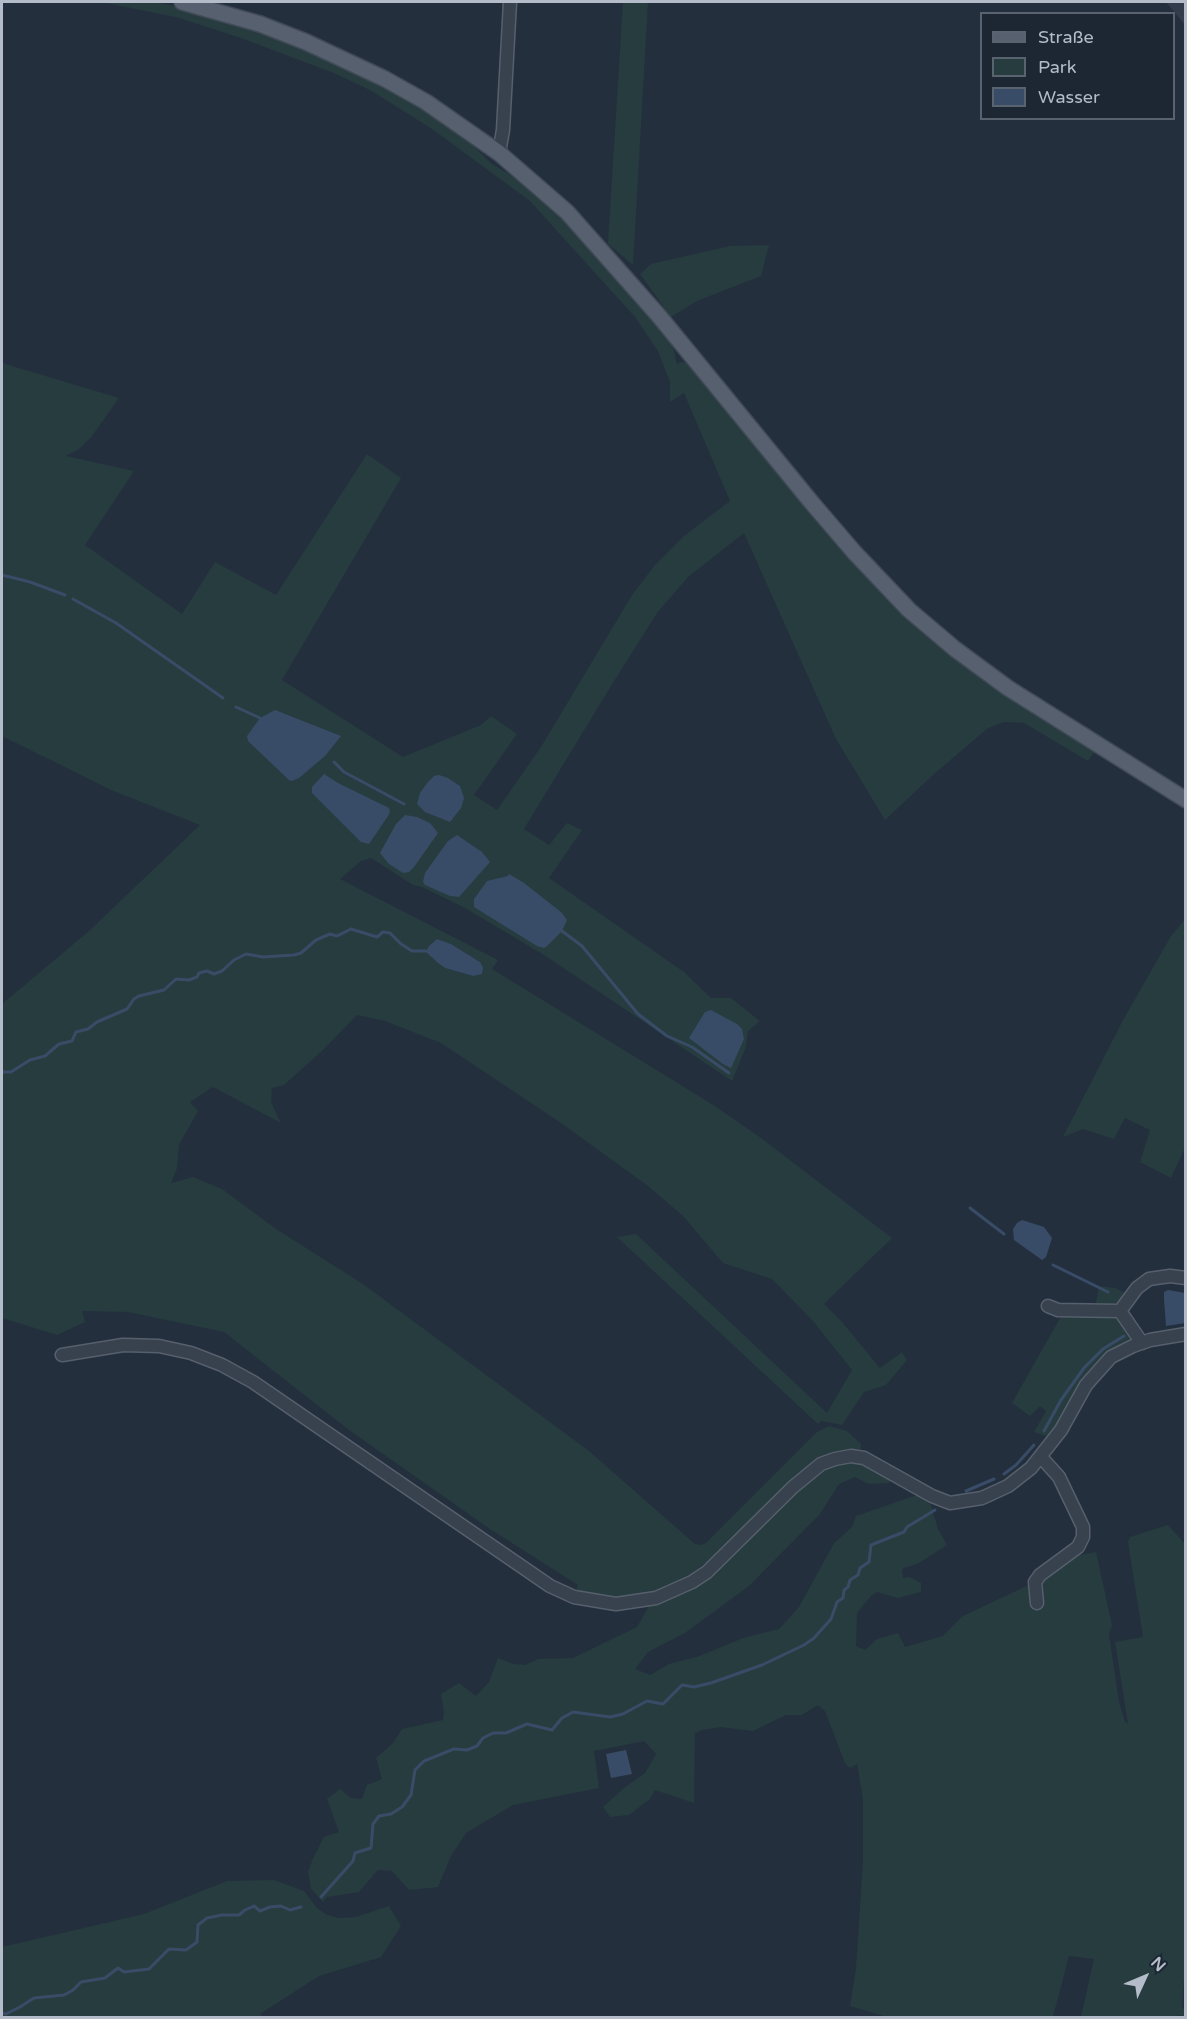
<!DOCTYPE html>
<meta charset="utf-8">
<style>
body{margin:0}
#map{position:relative;width:1187px;height:2019px;overflow:hidden;background:#242f3e;font-family:"Varela Round",sans-serif}
canvas{display:block}
.frame{position:absolute;inset:0;border:3px solid #b4bcc9;pointer-events:none}
.legend{position:absolute;left:980px;top:12px;width:195px;height:108px;box-sizing:border-box;background:#1d2633;border:2px solid #59626f;margin:0;padding:8px 10px;list-style:none;font-size:18px;color:#b4bcc9}
.legend li{display:flex;align-items:center;gap:12px;height:30px}
.legend b{width:30px;border:2px solid #59626f}
.north{position:absolute;left:1115px;top:1947px;width:60px;height:60px;-webkit-text-stroke:4px #1d2633;paint-order:stroke;rotate:46deg;font-size:16px;font-weight:700;line-height:24px;text-align:center;color:#b4bcc9}
.north::after{content:'';display:block;margin:auto;width:21px;height:27px;background:#b4bcc9;clip-path:polygon(50% 0,100% 100%,50% 72%,0 100%)}
</style>
<div id="map">
<canvas width="1187" height="2019"></canvas>
<div class="frame"></div>
<ul class="legend">
<li><b style="height:8px;background:#56606e"></b>Straße</li>
<li><b style="height:16px;background:#263c3f"></b>Park</li>
<li><b style="height:16px;background:#394c67"></b>Wasser</li>
</ul>
<div class="north">N</div>
</div>
<script>
const ctx = document.querySelector('canvas').getContext('2d');
ctx.lineJoin = 'round';
function fillPath(path, color) {
  ctx.fillStyle = color;
  ctx.fill(path, 'evenodd');
}
function toPath(rows) {
  const path = new Path2D();
  for (const r of rows) {
    path.moveTo(r[0], r[1]);
    for (let i = 2; i < r.length; i += 2) path.lineTo(r[i], r[i + 1]);
  }
  return path;
}
function strokePath(path, color, width, dash) {
  ctx.strokeStyle = color;
  ctx.lineWidth = width;
  ctx.lineCap = dash ? 'butt' : 'round';
  ctx.setLineDash(dash || []);
  ctx.stroke(path);
}
const airport = toPath([
 [1166,2,1185,2,1185,25]
]);
const green = toPath([
 [101,2,154,2,185,8,257,29,343,64,415,102,455,128,492,164,516,178,520,178,563,216,672,341,677,365,680,362,690,363,854,561,897,608,1095,751,1088,761,1024,723,1004,722,988,728,981,734,934,774,885,820,836,739,744,533,688,577,657,613,611,686,524,829,549,845,567,823,582,830,549,878,684,972,711,998,731,998,760,1021,748,1031,746,1047,732,1081,544,955,465,908,422,887,413,885,371,858,361,861,340,879,498,960,492,969,715,1106,761,1138,892,1238,824,1304,842,1322,880,1368,902,1352,907,1360,886,1385,864,1392,842,1425,821,1421,818,1424,617,1237,636,1234,827,1413,852,1370,813,1321,772,1279,723,1263,683,1216,648,1186,561,1123,441,1043,385,1021,357,1015,322,1051,284,1085,272,1088,271,1102,281,1123,213,1087,190,1102,198,1111,179,1145,177,1168,171,1183,193,1177,222,1189,276,1229,363,1284,589,1451,695,1544,700,1545,706,1543,817,1432,829,1426,847,1431,861,1444,861,1449,816,1460,798,1473,710,1560,689,1575,657,1592,631,1597,609,1598,576,1592,578,1585,490,1529,349,1430,224,1332,128,1312,82,1311,85,1322,57,1335,2,1318,2,1004,89,931,200,825,111,790,2,736,2,363,119,398,92,436,79,449,66,456,134,471,85,545,182,614,215,562,276,595,367,454,401,478,282,680,403,757,481,725,491,716,517,734,474,795,497,810,541,747,632,595,655,565,684,536,730,501,684,393,670,402,670,382,658,351,635,317,530,201,432,129,370,90,336,74,241,38,176,17],
 [437,939,451,944,480,962,473,976,445,968,429,946],
 [623,2,648,2,633,265,608,244],
 [769,245,761,276,697,301,671,317,640,274,651,264,730,246],
 [1185,919,1185,934,1183,937,1186,940,1185,1148,1171,1178,1140,1162,1150,1130,1125,1118,1114,1139,1083,1129,1063,1137,1122,1022,1171,936],
 [1099,1286,1115,1288,1127,1294,1120,1302,1095,1308],
 [1063,1313,1118,1316,1129,1335,1129,1339,1109,1351,1088,1372,1059,1421,1050,1434,1046,1436,1034,1432,1046,1411,1040,1406,1030,1416,1012,1403],
 [852,1461,875,1467,891,1479,889,1483,868,1484,855,1477,839,1484,820,1514,749,1586,685,1633,648,1652,635,1669,650,1675,669,1664,697,1657,743,1638,779,1629,799,1607,834,1543,852,1527,856,1516,917,1495,931,1505,938,1529,947,1545,919,1563,902,1569,903,1578,910,1577,921,1583,921,1592,898,1598,877,1592,871,1596,857,1613,856,1646,865,1650,877,1639,898,1633,905,1647,943,1636,963,1616,1035,1582,1078,1547,1081,1555,1096,1552,1112,1625,1109,1634,1119,1702,1125,1722,1128,1724,1115,1642,1143,1637,1128,1542,1130,1537,1168,1525,1185,1544,1186,1977,1184,1978,1182,2007,1185,2010,1185,2017,1178,2015,1177,2018,1081,2017,1094,1959,1069,1956,1053,2017,887,2017,850,2006,856,1968,863,1862,863,1799,857,1764,850,1768,845,1763,825,1711,818,1705,802,1715,786,1715,753,1731,720,1727,702,1730,695,1733,694,1803,655,1790,650,1799,629,1815,610,1817,603,1807,624,1788,645,1773,656,1754,644,1741,594,1751,599,1788,513,1805,466,1833,451,1856,438,1887,409,1890,392,1871,378,1870,359,1892,327,1897,323,1902,311,1889,308,1872,312,1861,324,1837,339,1832,327,1799,340,1789,351,1798,362,1799,367,1785,382,1779,376,1758,393,1743,402,1729,443,1720,444,1712,441,1694,459,1683,476,1696,489,1682,498,1658,513,1664,525,1665,538,1659,573,1658,637,1627,649,1606,684,1592,804,1482,825,1468],
 [274,1880,304,1891,317,1908,327,1915,339,1918,356,1917,389,1906,401,1926,381,1957,319,1976,260,2014,262,2017,2,2017,2,1947,144,1914,227,1881]
]);
const water = toPath([
 [275,710,341,736,325,756,299,778,292,781,289,780,248,741,247,736,260,718],
 [324,774,338,783,389,808,390,812,388,816,369,844,361,842,312,793,312,787],
 [439,775,448,778,460,786,464,798,461,808,450,822,425,812,417,804,420,793,428,782,434,776],
 [405,815,417,817,430,823,438,833,414,867,409,872,403,873,389,864,380,853,396,824],
 [457,835,482,852,490,862,459,897,450,896,425,885,423,882,425,873,448,841],
 [509,874,524,883,561,912,567,920,562,931,547,946,544,948,537,946,474,907,474,899,487,881,508,876],
 [437,939,451,944,480,962,483,968,482,974,473,976,445,968,437,962,426,952,429,946],
 [711,1010,737,1024,742,1029,744,1039,731,1068,723,1064,689,1038,705,1012],
 [1022,1220,1044,1227,1052,1238,1046,1257,1042,1260,1014,1240,1013,1229,1017,1223],
 [1168,1290,1185,1293,1185,1323,1166,1326,1164,1299,1164,1292],
 [626,1750,632,1774,611,1778,606,1754]
]);
const stream = toPath([
 [2,575,30,582,65,595],
 [73,599,116,623,223,698],
 [236,707,260,718],
 [334,762,344,772,404,804],
 [562,931,582,946,638,1014,667,1036,692,1047,729,1073],
 [2,1072,11,1072,30,1060,45,1056,59,1044,72,1041,76,1032,88,1029,97,1022,127,1009,134,999,139,996,164,990,176,979,189,980,197,977,199,973,207,971,214,974,222,971,234,960,246,954,263,957,294,955,301,953,316,940,330,934,337,936,351,929,377,937,383,932,390,933,401,944,412,951,426,951],
 [970,1208,1004,1234],
 [1053,1265,1108,1292],
 [1044,1431,1061,1400,1084,1368,1103,1349,1124,1336],
 [1004,1474,1016,1465,1034,1445],
 [966,1491,994,1479],
 [321,1897,353,1861,355,1853,371,1848,373,1824,379,1816,391,1814,402,1807,411,1795,415,1770,424,1761,454,1749,467,1750,477,1746,483,1738,493,1733,506,1733,527,1724,552,1730,562,1718,573,1712,610,1717,623,1714,647,1701,663,1704,682,1685,694,1687,711,1683,762,1665,804,1645,814,1638,831,1619,837,1602,843,1598,844,1590,848,1587,850,1580,858,1575,860,1568,869,1562,871,1545,904,1532,907,1527,935,1510],
 [2,2013,6,2014,20,2007,34,1998,64,1995,73,1990,81,1982,105,1978,118,1968,124,1972,149,1969,169,1949,186,1950,197,1942,198,1925,207,1918,222,1915,239,1915,245,1910,254,1906,260,1911,270,1907,281,1906,290,1910,301,1907]
]);
const minor = toPath([
 [499,153,503,130,510,2],
 [1048,1306,1058,1310,1120,1311],
 [1142,1343,1120,1311,1137,1288,1149,1279,1170,1276,1186,1278],
 [62,1355,123,1345,159,1346,191,1353,222,1365,253,1382,550,1586,574,1597,616,1604,656,1598,692,1582,707,1572,793,1487,821,1464,835,1459,851,1456,864,1458,932,1496,950,1503,982,1498,1008,1486,1031,1468,1061,1430,1086,1385,1111,1357,1133,1346,1150,1340,1186,1334],
 [1037,1603,1035,1582,1040,1575,1078,1547,1083,1537,1083,1527,1059,1477,1041,1457]
]);
const major = toPath([
 [182,2,260,24,306,42,385,79,426,102,499,153,567,212,659,316,812,503,854,552,909,610,955,649,1008,688,1186,800]
]);
fillPath(airport, '#323c4b');
fillPath(green, '#263c3f');
fillPath(water, '#394c67');
strokePath(stream, '#394c67', 3);
strokePath(minor, '#565f6c', 15);
strokePath(major, '#414a57', 18);
strokePath(minor, '#38414e', 12);
strokePath(major, '#56606e', 15);
</script>
